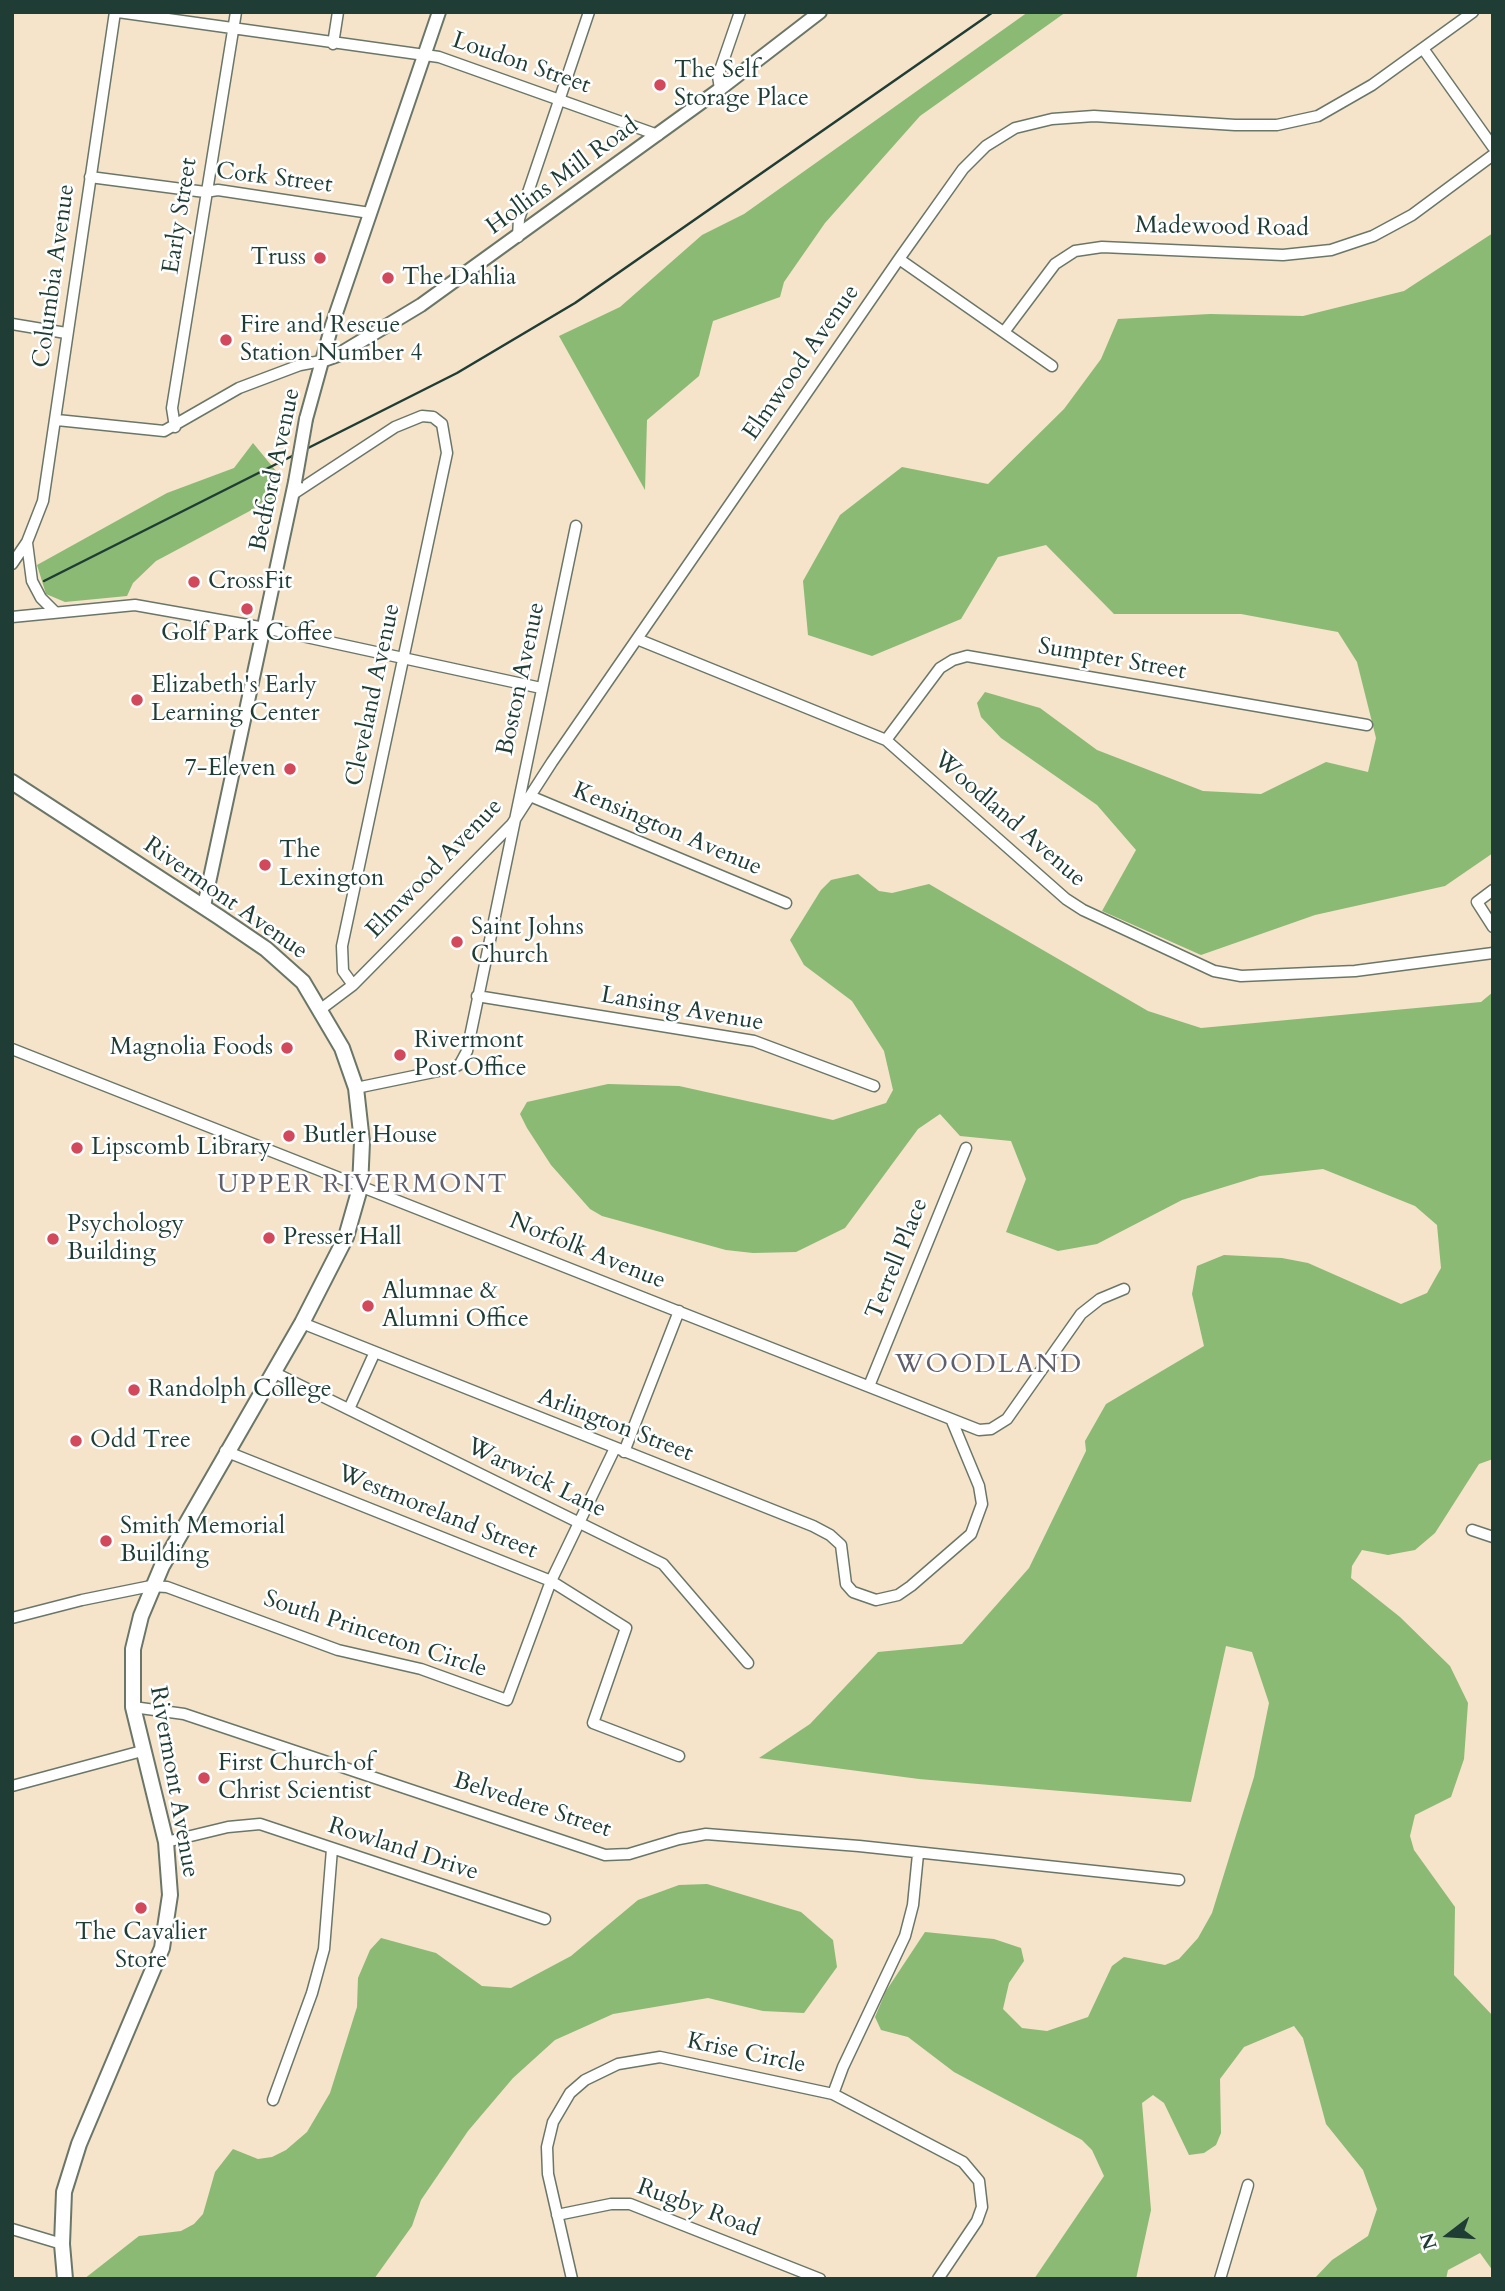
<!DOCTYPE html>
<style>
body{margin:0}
#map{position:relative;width:1505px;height:2291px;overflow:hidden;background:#f5e3ca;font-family:Cardo,serif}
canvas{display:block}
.frame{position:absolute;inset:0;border:14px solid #1f3d34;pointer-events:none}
.north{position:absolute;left:1414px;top:2200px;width:70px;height:70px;-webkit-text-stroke:5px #fff;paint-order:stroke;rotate:253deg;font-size:19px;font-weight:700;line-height:28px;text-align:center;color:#1f3d34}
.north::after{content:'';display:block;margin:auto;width:24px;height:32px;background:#1f3d34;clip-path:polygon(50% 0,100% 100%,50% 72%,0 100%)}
</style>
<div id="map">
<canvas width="1505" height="2291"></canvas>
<div class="frame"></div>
<div class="north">N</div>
</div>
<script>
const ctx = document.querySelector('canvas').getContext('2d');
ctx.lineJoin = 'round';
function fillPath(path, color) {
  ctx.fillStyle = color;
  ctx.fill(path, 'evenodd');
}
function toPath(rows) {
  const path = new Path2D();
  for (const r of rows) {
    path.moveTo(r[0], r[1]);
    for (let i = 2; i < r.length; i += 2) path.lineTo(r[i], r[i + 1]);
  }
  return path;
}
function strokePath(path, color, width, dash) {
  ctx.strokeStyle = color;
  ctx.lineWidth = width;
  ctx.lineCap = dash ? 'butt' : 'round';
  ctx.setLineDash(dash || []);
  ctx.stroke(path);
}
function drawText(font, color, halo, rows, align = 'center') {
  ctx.font = font + ' Cardo,serif';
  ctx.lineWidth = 5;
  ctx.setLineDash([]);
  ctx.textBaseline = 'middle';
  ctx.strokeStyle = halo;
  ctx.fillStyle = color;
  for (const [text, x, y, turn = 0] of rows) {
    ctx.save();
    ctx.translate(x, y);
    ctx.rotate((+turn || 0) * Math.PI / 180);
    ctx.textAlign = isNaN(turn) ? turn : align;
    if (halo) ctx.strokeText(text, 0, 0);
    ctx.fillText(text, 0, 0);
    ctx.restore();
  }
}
const forest = toPath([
 [1028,12,1066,12,920,116,825,223,784,282,780,297,713,321,699,376,647,420,645,490,559,336,620,307,702,235,744,214],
 [1493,233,1493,853,1445,886,1315,915,1201,955,1102,911,1136,850,1097,805,1001,738,981,717,977,703,985,692,1040,708,1097,750,1203,791,1261,794,1326,762,1368,772,1376,738,1357,662,1338,632,1241,614,1114,614,1046,545,998,557,961,619,872,656,808,635,803,581,840,515,902,467,988,484,1064,409,1101,359,1118,319,1210,314,1303,316,1404,291],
 [253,443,281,477,276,497,156,561,133,583,127,596,65,602,46,594,37,565,167,493,234,468],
 [858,874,879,891,892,893,929,884,1148,1011,1201,1028,1481,1002,1493,992,1493,1459,1479,1464,1435,1533,1415,1550,1388,1555,1362,1550,1352,1566,1351,1578,1400,1617,1450,1666,1468,1703,1464,1759,1451,1797,1415,1815,1410,1836,1414,1850,1455,1907,1454,1975,1493,2016,1493,2271,1480,2253,1448,2270,1446,2279,1314,2279,1332,2260,1368,2236,1377,2209,1363,2170,1326,2124,1303,2038,1294,2026,1244,2047,1220,2079,1221,2133,1216,2145,1204,2153,1189,2155,1164,2103,1153,2095,1142,2103,1151,2210,1136,2279,1034,2279,1104,2176,1092,2150,1082,2140,954,2072,908,2037,881,2030,875,2017,886,1991,925,1932,994,1939,1021,1948,1024,1961,1009,1983,1003,2009,1022,2028,1047,2031,1088,2017,1112,1966,1124,1957,1165,1965,1179,1959,1198,1938,1212,1913,1254,1777,1269,1703,1252,1652,1226,1646,1191,1802,919,1779,759,1758,810,1724,878,1652,962,1644,1029,1568,1086,1451,1085,1441,1106,1404,1204,1346,1192,1294,1197,1266,1224,1255,1282,1258,1308,1263,1401,1304,1427,1293,1441,1268,1437,1225,1415,1206,1323,1169,1260,1176,1182,1200,1097,1244,1058,1251,1006,1232,1026,1179,1011,1141,960,1136,940,1114,918,1129,845,1228,796,1252,753,1253,726,1250,602,1216,590,1209,551,1165,527,1128,520,1114,527,1102,608,1084,679,1086,833,1120,886,1103,893,1090,884,1051,852,1001,804,965,790,940,821,890,831,880],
 [707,1884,801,1912,833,1940,837,1967,804,2013,763,2011,708,1998,613,2014,555,2040,513,2078,468,2131,421,2200,412,2226,374,2279,84,2279,139,2236,181,2231,194,2224,203,2214,215,2172,233,2149,258,2159,272,2157,286,2150,307,2132,330,2093,357,2007,358,1978,370,1950,381,1938,436,1953,482,1986,511,1988,571,1956,638,1900,679,1885]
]);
const minor = toPath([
 [118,12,439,57,658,135],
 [333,44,338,12],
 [1424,50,1493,147],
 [720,89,718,76,740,12],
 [90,177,205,192,218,190,370,213],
 [518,237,519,219,589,12],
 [899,259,1052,366],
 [12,324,66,333],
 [1004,332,1055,264,1075,251,1102,247,1283,255,1331,250,1373,236,1412,215,1493,155],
 [57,420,164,431,239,388,300,365,321,361],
 [175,427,172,408,236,12],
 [293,494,395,427,422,416,433,417,442,424,447,453,342,946,343,971,353,985],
 [27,543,32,581,41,598,54,611],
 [12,564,27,542,43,501,115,12],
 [12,617,135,605,265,628,541,688],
 [637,639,886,740,1066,899,1083,910,1214,971,1241,976,1355,971,1493,953],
 [886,740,940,668,953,660,967,656,1367,725],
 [530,796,786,903],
 [1493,890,1477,902,1493,927],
 [477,996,754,1041,874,1086],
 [321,1009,353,985,512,824,552,762,899,259,963,169,986,146,1015,128,1052,119,1094,116,1235,125,1277,125,1318,116,1372,85,1473,12],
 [12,1049,979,1430,991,1429,1007,1419,1081,1314,1100,1299,1124,1289],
 [356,1088,453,1068,460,1064,467,1051,576,526],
 [302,1323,813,1526,830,1535,841,1545,846,1584,853,1592,876,1600,898,1595,911,1586,971,1534,982,1504,979,1486,952,1421],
 [273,1372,663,1564,748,1663],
 [869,1386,966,1148],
 [349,1409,374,1354],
 [225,1451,551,1581,626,1628,593,1723,679,1756],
 [624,1452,679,1311],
 [1472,1530,1493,1537],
 [12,1618,82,1600,151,1586,167,1587,338,1650,421,1669,507,1700,551,1581,615,1448],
 [133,1707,184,1714,605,1855,629,1854,679,1839,706,1834,859,1846,1179,1880],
 [12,1786,142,1751],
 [166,1842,228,1827,260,1824,545,1919],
 [833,2094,843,2067,905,1936,913,1905,918,1854],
 [273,2100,312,1993,324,1949,332,1849],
 [557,2215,611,2204,630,2204,820,2279],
 [12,2229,62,2244],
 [572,2279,548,2174,547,2147,553,2122,570,2093,585,2080,618,2064,660,2057,833,2094,963,2162,979,2181,982,2207,977,2221,938,2279],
 [1220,2279,1248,2185]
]);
const tertiary = toPath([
 [321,361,338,355,421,305,720,89,820,12],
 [306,419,332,325,439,12],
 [204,906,295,482]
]);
const secondary = toPath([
 [12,782,219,917,266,949,303,982,342,1048,356,1088,362,1142,360,1188,346,1237,302,1323,162,1566,141,1616,133,1649,133,1707,166,1842,170,1895,162,1948,79,2144,64,2192,62,2244,65,2279]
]);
const rail = toPath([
 [44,581,457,373,575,303,993,12]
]);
const tertiaryBridge = toPath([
 [295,482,306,419]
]);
const markers = [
 [660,85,7,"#d1495b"],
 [320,258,7,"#d1495b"],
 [388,278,7,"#d1495b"],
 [226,340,7,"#d1495b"],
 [194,582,7,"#d1495b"],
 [247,609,7,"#d1495b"],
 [137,700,7,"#d1495b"],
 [290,769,7,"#d1495b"],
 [265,865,7,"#d1495b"],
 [457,942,7,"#d1495b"],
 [287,1048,7,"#d1495b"],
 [400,1055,7,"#d1495b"],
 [289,1136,7,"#d1495b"],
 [77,1148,7,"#d1495b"],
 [269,1238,7,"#d1495b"],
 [53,1239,7,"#d1495b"],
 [368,1306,7,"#d1495b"],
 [134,1390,7,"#d1495b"],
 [76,1441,7,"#d1495b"],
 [106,1541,7,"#d1495b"],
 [204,1778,7,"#d1495b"],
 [141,1908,7,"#d1495b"]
];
const streetNames = [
 ["Loudon Street",521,64,19],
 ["Hollins Mill Road",563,177,-36],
 ["Cork Street",274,179,7],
 ["Early Street",181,216,-81],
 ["Madewood Road",1222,228,1],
 ["Columbia Avenue",55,276,-82],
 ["Elmwood Avenue",802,363,-55],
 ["Bedford Avenue",276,470,-78],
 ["Sumpter Street",1112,660,10],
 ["Boston Avenue",522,679,-78],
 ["Cleveland Avenue",374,695,-78],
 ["Woodland Avenue",1009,820,41],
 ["Kensington Avenue",667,830,23],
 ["Elmwood Avenue",435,869,-46],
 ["Rivermont Avenue",225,899,35],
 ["Lansing Avenue",682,1010,10],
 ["Norfolk Avenue",587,1252,22],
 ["Terrell Place",898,1259,-68],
 ["Arlington Street",615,1426,21],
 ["Warwick Lane",536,1479,26],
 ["Westmoreland Street",437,1513,22],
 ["South Princeton Circle",375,1635,18],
 ["Rivermont Avenue",173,1782,80],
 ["Belvedere Street",532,1806,18],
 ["Rowland Drive",403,1850,18],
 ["Krise Circle",746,2054,12],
 ["Rugby Road",698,2209,20]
];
const poiNames = [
 ["The Self",674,71],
 ["Storage Place",674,99],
 ["Truss",306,258,"right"],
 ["The Dahlia",402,278],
 ["Fire and Rescue",240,326],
 ["Station Number 4",240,354],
 ["CrossFit",208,582],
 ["Golf Park Coffee",247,634,"center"],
 ["Elizabeth's Early",151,686],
 ["Learning Center",151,714],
 ["7-Eleven",276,769,"right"],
 ["The",279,851],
 ["Lexington",279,879],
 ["Saint Johns",471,928],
 ["Church",471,956],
 ["Rivermont",414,1041],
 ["Post Office",414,1069],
 ["Magnolia Foods",273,1048,"right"],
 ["Butler House",303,1136],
 ["Lipscomb Library",91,1148],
 ["Psychology",67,1225],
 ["Building",67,1253],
 ["Presser Hall",283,1238],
 ["Alumnae &",382,1292],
 ["Alumni Office",382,1320],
 ["Randolph College",148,1390],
 ["Odd Tree",90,1441],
 ["Smith Memorial",120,1527],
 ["Building",120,1555],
 ["First Church of",218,1764],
 ["Christ Scientist",218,1792],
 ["The Cavalier",141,1933,"center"],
 ["Store",141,1961,"center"]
];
const neighbourhoodNames = [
 ["UPPER RIVERMONT",363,1186],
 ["WOODLAND",989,1366]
];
fillPath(forest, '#8aba73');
strokePath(minor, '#6a7768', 13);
strokePath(tertiary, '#6a7768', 16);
strokePath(secondary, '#6a7768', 18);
strokePath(minor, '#fff', 10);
strokePath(tertiary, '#fff', 12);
strokePath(secondary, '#fff', 14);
strokePath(rail, '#1f3d34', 2.5);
strokePath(tertiaryBridge, '#6a7768', 16, []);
strokePath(tertiaryBridge, '#fff', 12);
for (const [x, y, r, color] of markers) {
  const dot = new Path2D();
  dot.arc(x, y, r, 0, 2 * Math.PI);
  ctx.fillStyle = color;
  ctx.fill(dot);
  strokePath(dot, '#fff', 2.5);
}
drawText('24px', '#1f3d34', '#fff', streetNames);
drawText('24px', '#1f3d34', '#fff', poiNames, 'left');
ctx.letterSpacing = '2px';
drawText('26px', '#625f6c', '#fff', neighbourhoodNames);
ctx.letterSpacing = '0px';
</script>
